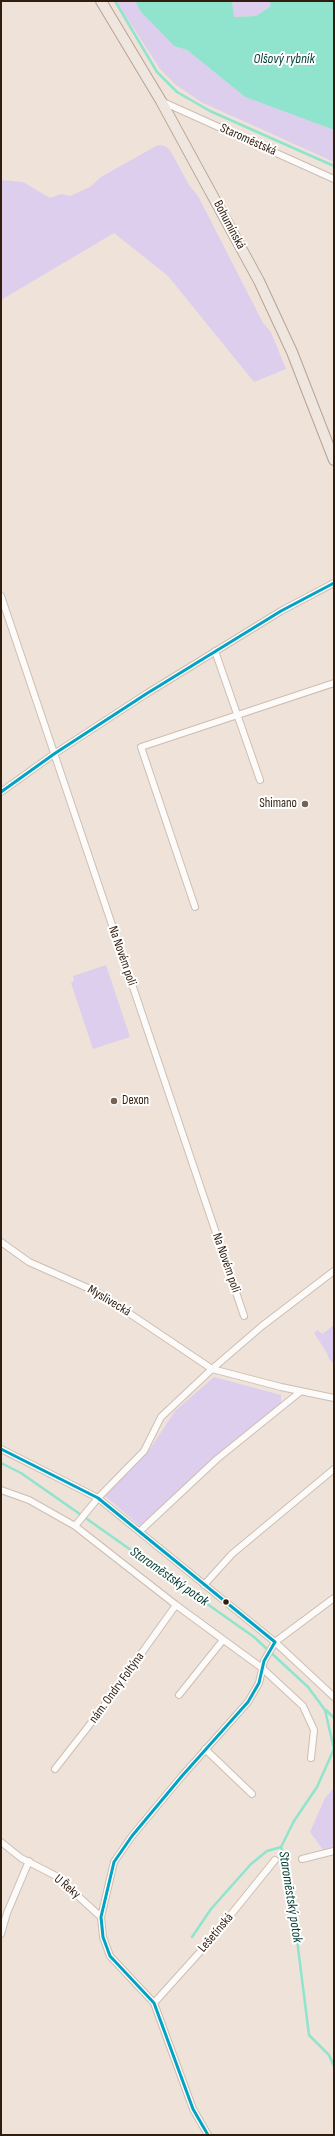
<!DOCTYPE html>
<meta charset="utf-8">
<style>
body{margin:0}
#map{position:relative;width:335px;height:2136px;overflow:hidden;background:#efe2d9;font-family:"Sofia Sans Condensed",sans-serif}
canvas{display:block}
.frame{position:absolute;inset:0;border:2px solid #311d0e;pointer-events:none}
</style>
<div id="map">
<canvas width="335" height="2136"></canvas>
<div class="frame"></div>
</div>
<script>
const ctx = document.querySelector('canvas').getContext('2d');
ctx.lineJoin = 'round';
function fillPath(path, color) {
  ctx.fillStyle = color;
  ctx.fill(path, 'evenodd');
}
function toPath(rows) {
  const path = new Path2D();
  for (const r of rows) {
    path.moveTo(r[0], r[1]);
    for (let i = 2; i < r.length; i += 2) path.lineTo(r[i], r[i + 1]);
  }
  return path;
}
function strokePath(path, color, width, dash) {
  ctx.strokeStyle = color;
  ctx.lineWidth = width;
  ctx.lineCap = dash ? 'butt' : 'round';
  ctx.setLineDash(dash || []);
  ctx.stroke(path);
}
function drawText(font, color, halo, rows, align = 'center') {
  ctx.font = font + ' "Sofia Sans Condensed",sans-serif';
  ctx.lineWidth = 4;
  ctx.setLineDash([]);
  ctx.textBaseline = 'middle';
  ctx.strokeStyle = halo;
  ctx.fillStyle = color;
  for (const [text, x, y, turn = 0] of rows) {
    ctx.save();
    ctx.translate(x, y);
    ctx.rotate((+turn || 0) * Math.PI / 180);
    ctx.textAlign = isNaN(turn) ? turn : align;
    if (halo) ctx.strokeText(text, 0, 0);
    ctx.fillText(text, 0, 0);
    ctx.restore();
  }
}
const green = toPath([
 [116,1,135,1,141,12,174,46,187,50,245,97,334,130,334,162,201,102,176,85,160,69],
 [232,1,269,1,271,6,256,16,234,17],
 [158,145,165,146,170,150,189,185,198,196,263,323,271,332,286,369,254,382,168,276,114,233,1,300,1,180,23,182,50,198,61,194,70,196,90,187,101,177],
 [106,965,130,1037,93,1049,71,983,74,981,73,976],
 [334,1325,334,1364,329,1359,327,1353,314,1333,318,1330,322,1334],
 [214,1377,281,1395,281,1403,197,1473,140,1526,105,1496,150,1449,175,1411],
 [334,1788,334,1848,324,1851,310,1832,325,1798]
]);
const water = toPath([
 [135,1,232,1,234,17,256,16,271,6,269,1,334,1,334,130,245,97,187,50,174,46,141,12]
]);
const stream = toPath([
 [115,1,157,72,177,92,210,111,334,166],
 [1,1463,21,1473,87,1519,254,1637,308,1687,325,1710,334,1749,317,1787,294,1821,281,1847,288,1868,309,2035,329,2055,334,2066],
 [326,1710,334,1718],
 [192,1937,211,1909,251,1864,267,1851,281,1847]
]);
const street = toPath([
 [163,102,334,179],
 [1,596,244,1316],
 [215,651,260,780],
 [1,792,54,754,146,694,281,611,334,583],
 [195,907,141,747,334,683],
 [1,1242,29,1262,99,1293,212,1369,281,1387,334,1398],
 [1,1449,98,1498,275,1642,334,1697],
 [1,1490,29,1500,75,1526,176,1605,262,1668,303,1706,314,1730,311,1758],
 [75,1526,98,1498,144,1451,161,1417,212,1369,262,1326,334,1271],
 [140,1531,217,1459,300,1392],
 [204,1585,232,1554,334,1469],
 [179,1695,223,1640],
 [205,1749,252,1794],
 [55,1769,98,1714,176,1605],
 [1,1842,21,1858,56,1876,101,1917],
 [302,1859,334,1851],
 [1,1934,7,1913,29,1861],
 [154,2003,208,1943,275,1860],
 [208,2135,193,2109,154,2003,110,1956,103,1937,101,1917,114,1862,132,1836,182,1776,248,1702,259,1683,264,1661,275,1642,334,1598]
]);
const primary = toPath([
 [101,1,161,101,259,281,292,352,334,460]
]);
const bus1 = toPath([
 [1,792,54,754,146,694,281,611,334,583],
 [1,1449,98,1498,275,1642,264,1661,259,1683,248,1702,182,1776,132,1836,114,1862,101,1917,103,1937,110,1956,154,2003,193,2109,208,2135]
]);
const markers = [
 [305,804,4,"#746255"],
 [114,1101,4,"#746255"],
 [226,1602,3.5,"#311d0e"]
];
const streetNames = [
 ["Staroměstská",248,140,24],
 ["Bohumínská",229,225,62],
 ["Na Novém poli",122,956,71],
 ["Na Novém poli",226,1263,71],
 ["Myslivecká",109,1301,31],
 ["nám. Ondry Foltýna",117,1688,-54],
 ["U Řeky",67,1887,40],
 ["Lešetínská",216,1933,-50]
];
const poiNames = [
 ["Shimano",297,804],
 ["Dexon",122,1101,"left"]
];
const waterNames = [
 ["Olšový rybník",284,59],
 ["Staroměstský potok",169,1577,35],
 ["Staroměstský potok",290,1897,81]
];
fillPath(green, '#ddceed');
fillPath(water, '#90e4ce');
strokePath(stream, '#90e4ce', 2.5);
strokePath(street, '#cdbeb2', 8);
strokePath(primary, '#b7a393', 12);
strokePath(street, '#fdfbf9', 6);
strokePath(primary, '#efe6df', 10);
strokePath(bus1, '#02a2c4', 3);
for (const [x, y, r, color] of markers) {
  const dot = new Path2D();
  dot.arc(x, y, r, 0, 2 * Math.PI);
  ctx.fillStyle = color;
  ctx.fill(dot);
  strokePath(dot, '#fff', 1.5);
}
drawText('13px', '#311d0e', '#fff', streetNames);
drawText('13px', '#311d0e', '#fff', poiNames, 'right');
drawText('italic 14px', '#003c31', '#fff', waterNames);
</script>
